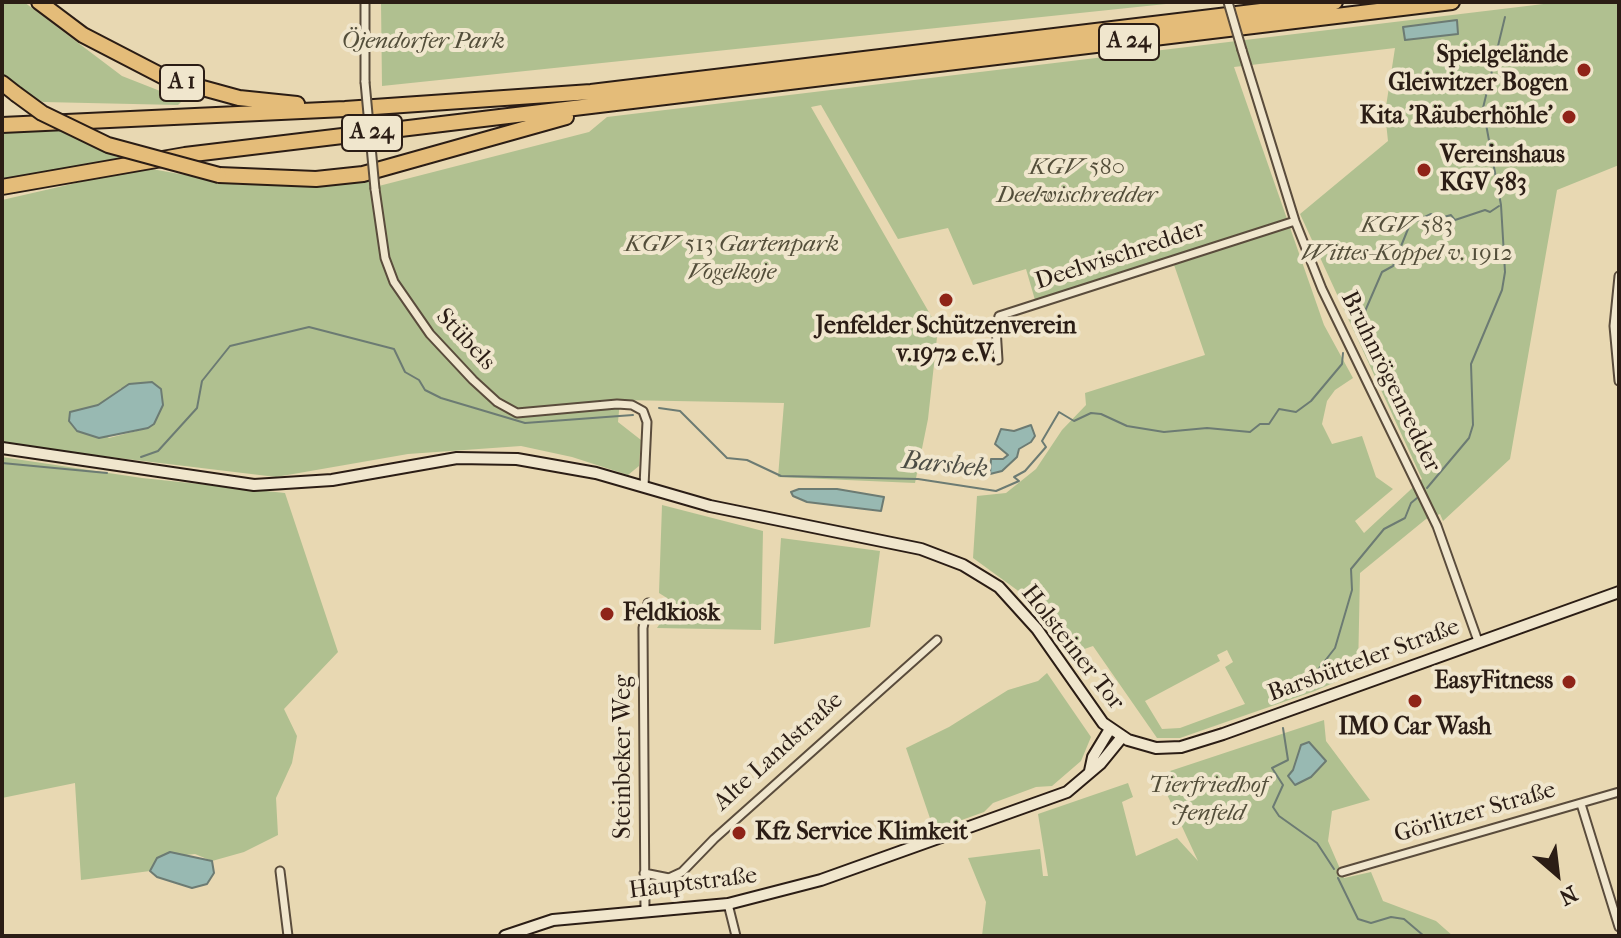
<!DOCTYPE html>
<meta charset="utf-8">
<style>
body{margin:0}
#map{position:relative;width:1621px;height:938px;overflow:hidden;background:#e8d8b2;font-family:"IM FELL French Canon",serif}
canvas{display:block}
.frame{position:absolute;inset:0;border:4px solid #2b1d15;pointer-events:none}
.north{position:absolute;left:1517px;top:834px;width:80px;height:80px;-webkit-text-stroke:6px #f0e6cd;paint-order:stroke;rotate:152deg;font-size:22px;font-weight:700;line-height:32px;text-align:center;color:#2b1d15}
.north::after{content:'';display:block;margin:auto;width:28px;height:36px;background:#2b1d15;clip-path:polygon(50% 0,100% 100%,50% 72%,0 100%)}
</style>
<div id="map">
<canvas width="1621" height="938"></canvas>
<div class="frame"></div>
<div class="north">N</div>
</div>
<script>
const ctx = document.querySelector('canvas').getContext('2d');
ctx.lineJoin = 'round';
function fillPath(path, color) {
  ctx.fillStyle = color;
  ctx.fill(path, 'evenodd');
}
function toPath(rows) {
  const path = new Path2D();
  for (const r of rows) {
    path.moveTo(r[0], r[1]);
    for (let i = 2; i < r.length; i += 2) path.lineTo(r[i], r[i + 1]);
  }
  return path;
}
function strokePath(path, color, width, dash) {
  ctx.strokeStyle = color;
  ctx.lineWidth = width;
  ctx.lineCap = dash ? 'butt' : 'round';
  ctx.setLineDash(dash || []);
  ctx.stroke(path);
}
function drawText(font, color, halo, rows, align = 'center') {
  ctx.font = font + ' "IM FELL French Canon",serif';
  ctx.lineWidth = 8;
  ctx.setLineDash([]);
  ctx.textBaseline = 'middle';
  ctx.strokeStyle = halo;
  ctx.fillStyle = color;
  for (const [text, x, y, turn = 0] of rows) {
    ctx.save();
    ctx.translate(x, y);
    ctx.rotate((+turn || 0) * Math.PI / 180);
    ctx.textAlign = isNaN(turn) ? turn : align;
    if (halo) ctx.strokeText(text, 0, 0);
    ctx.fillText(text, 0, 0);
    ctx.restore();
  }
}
const green = toPath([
 [2,2,24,2,122,76,183,100,178,105,43,102,31,96,2,74],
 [381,2,1185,2,382,86],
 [1560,2,1619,2,1619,165,1557,190,1510,459,1443,521,1440,514,1426,519,1360,573,1358,672,1315,691,1180,738,1157,738,1093,646,1070,654,1039,606,973,558,977,496,1006,493,1036,469,1062,430,1086,405,1085,393,1205,355,1171,256,1035,300,1026,269,973,285,948,228,898,239,821,105,811,107,938,328,928,419,915,483,778,477,784,403,620,400,618,422,641,440,639,466,628,475,572,457,521,446,408,454,276,477,2,444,2,200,111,175,152,169,240,185,315,185,370,178,371,188,589,132,607,117],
 [1395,48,1385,113,1388,141,1300,214,1422,479,1364,533,1355,521,1393,489,1376,477,1362,436,1332,444,1322,424,1327,401,1335,390,1353,378,1324,325,1234,67],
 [121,388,148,428,109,438,70,412,98,406],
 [1227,650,1233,662,1225,667,1245,704,1180,728,1162,729,1145,701,1220,661,1217,655],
 [56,129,122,158,2,181,2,131],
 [2,457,142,478,285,493,338,652,284,709,297,736,292,763,276,798,278,835,244,852,212,861,195,854,157,858,150,871,81,880,75,783,2,798],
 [662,505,763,531,761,630,657,628,668,611,667,598,659,593],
 [781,538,880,551,870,627,774,644],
 [1047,673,1091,737,1081,761,1052,786,1036,787,993,803,984,812,934,830,906,748,949,727,1008,690,1038,681],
 [1324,720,1326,741,1370,800,1332,811,1328,841,1344,878,1371,872,1383,901,1436,921,1453,936,982,936,986,902,968,858,1040,849,1043,876,1048,876,1038,814,1128,783,1133,797,1122,802,1136,856,1177,838,1198,861,1158,775]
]);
const water = toPath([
 [1457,20,1458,34,1405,40,1403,27,1457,20],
 [152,382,161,389,163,405,154,424,148,428,99,438,77,431,69,421,70,412,98,405,129,384,152,382],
 [1031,425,1035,436,1031,442,1019,449,1017,457,1002,471,990,474,991,459,1003,459,1008,455,995,444,1001,429,1014,431,1031,425],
 [799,489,837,489,884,497,881,511,807,502,793,496,791,492,799,489],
 [1309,742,1326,761,1311,777,1295,785,1288,776,1293,770,1301,745,1309,742],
 [170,852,212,861,214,873,207,884,192,888,157,877,150,871,157,858,170,852]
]);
const stream = toPath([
 [1356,332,1382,272,1393,266,1410,224,1431,214,1440,218,1451,215,1455,220,1485,210,1490,212,1499,206],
 [659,408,680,411,727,458,747,460,781,476,918,479,996,491,1019,481,1014,477,1025,471,1046,447,1042,441,1059,412,1074,421,1091,413,1101,414,1127,426,1164,432,1207,428,1250,432,1260,424,1269,424,1279,409,1296,412,1311,401,1342,364,1343,353],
 [141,457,158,451,197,408,202,381,230,346,309,327,394,349,405,372,419,380,425,390,441,398,525,423,633,415],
 [2,463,107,473],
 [1427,488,1469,438,1473,425,1471,364,1502,290,1505,272,1501,205,1483,108,1505,17],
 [1274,701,1274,690,1310,680,1335,648,1352,590,1351,569,1384,529,1405,518,1411,503,1417,498],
 [1283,728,1288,760,1272,768,1283,785,1273,807,1279,816,1317,843,1334,869],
 [1338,878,1358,919,1371,923,1391,917,1404,919,1424,936]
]);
const street = toPath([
 [1242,50,1295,221,1322,289,1437,526,1478,641],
 [365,82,365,2],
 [375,189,385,258,394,282,430,334,473,380,497,402,517,413,617,404,632,405,643,411,647,422,644,486],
 [1619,276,1614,326,1619,381],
 [998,360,996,328,999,316,1295,221],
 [1581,804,1619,927],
 [280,871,288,936],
 [1342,872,1619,792],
 [644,873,669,878,682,872,714,839,937,640],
 [728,904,736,936],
 [645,911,643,628,648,603]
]);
const secondary = toPath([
 [2,448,254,485,332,480,457,458,517,459,596,473,710,506,921,549,963,565,999,587,1037,629,1103,723,1128,740,1156,748,1181,747,1223,734,1619,592],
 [1090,771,1093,757,1110,729],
 [505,936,553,920,728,904,821,880,1067,792,1100,764,1122,737]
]);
const highway = toPath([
 [39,2,83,35,166,78,239,98,297,104],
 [2,83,16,94],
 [2,125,345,109,591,92,1335,2],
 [219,175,316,179,363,174,566,117],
 [2,187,185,155,1452,2]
]);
const streetBridge = toPath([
 [1228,2,1242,50],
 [365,82,375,189]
]);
const highwayBridge = toPath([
 [16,94,42,113,108,145,219,175]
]);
const markers = [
 [1584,70,8,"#8f2418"],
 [1569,117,8,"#8f2418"],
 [1424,170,8,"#8f2418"],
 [946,300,8,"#8f2418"],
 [607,614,8,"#8f2418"],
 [1569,682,8,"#8f2418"],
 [1415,701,8,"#8f2418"],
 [739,833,8,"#8f2418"]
];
const shields = [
 [1129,42,60],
 [182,83,44],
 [372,133,60]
];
const shieldNames = [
 ["A 24",1129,42],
 ["A 1",182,83],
 ["A 24",372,133]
];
const parkNames = [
 ["Öjendorfer Park",423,42],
 ["KGV 580",1077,168],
 ["Deelwischredder",1077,196],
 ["KGV 583",1407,226],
 ["Wittes-Koppel v. 1912",1407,254],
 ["KGV 513 Gartenpark",732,245],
 ["Vogelkoje",732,273],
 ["Tierfriedhof",1208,786],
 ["Jenfeld",1208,814]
];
const poiNames = [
 ["Spielgelände",1568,56],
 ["Gleiwitzer Bogen",1568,84],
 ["Kita 'Räuberhöhle'",1553,117],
 ["Vereinshaus",1440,156,"left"],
 ["KGV 583",1440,184,"left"],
 ["Jenfelder Schützenverein",946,327,"center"],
 ["v.1972 e.V.",946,355,"center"],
 ["Feldkiosk",623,614,"left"],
 ["EasyFitness",1553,682],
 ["IMO Car Wash",1415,728,"center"],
 ["Kfz Service Klimkeit",755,833,"left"]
];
const streetNames = [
 ["Deelwischredder",1120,256,-18],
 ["Stübels",465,340,47],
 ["Bruhnrögenredder",1390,382,64],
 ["Holsteiner Tor",1072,648,52],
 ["Barsbütteler Straße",1364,661,-20],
 ["Alte Landstraße",779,752,-42],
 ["Steinbeker Weg",624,757,-90],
 ["Görlitzer Straße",1475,813,-16],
 ["Hauptstraße",693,884,-7]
];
const waterNames = [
 ["Barsbek",945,466,6]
];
fillPath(green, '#b0c090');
fillPath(water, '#98b9b2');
strokePath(water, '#6c7b73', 2);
strokePath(stream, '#6c7b73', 2);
strokePath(street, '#5a4c3c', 11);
strokePath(secondary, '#2b1d15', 14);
strokePath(highway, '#2b1d15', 18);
strokePath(street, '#f0e6cd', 7);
strokePath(secondary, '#f0e6cd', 10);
strokePath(highway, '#e4bc79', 14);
strokePath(streetBridge, '#5a4c3c', 11, []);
strokePath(highwayBridge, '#2b1d15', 18, []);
strokePath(streetBridge, '#f0e6cd', 7);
strokePath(highwayBridge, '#e4bc79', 14);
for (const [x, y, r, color] of markers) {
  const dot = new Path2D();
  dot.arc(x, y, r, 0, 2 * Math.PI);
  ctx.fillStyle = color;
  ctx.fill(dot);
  strokePath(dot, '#f0e6cd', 3);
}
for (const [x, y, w] of shields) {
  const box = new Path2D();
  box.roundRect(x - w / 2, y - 18, w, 36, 6);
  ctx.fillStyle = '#f0e6cd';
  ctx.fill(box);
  strokePath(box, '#2b1d15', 2);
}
drawText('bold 22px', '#2b1d15', null, shieldNames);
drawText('italic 24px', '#534e3a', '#f0e6cd', parkNames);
drawText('bold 24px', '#2b1d15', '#f0e6cd', poiNames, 'right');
drawText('24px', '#2b1d15', '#f0e6cd', streetNames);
drawText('italic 26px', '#4c4c44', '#f0e6cd', waterNames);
</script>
